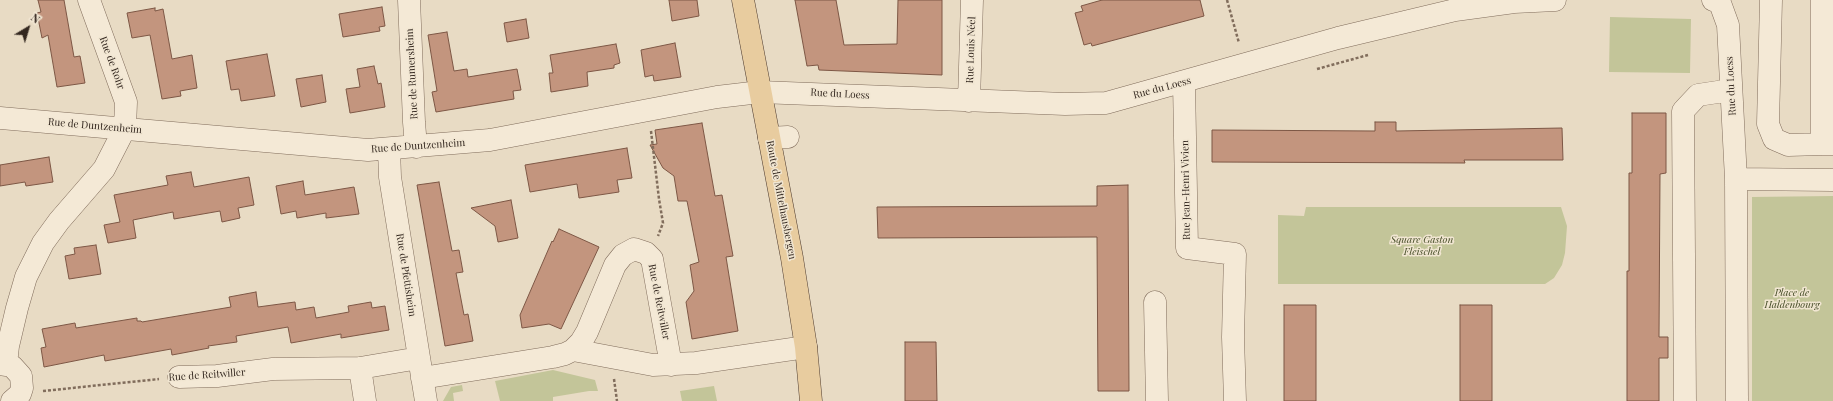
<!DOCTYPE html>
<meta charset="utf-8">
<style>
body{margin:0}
#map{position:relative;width:1833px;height:401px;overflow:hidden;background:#e8dbc4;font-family:"Playfair Display",serif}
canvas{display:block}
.north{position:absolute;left:8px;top:8px;width:40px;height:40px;-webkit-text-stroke:3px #f1e6d2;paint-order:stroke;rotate:38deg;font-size:11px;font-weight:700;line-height:16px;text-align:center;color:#33271f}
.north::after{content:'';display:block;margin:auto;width:14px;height:18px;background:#33271f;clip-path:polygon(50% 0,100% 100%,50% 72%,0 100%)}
</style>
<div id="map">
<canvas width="1833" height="401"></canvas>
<div class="north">N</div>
</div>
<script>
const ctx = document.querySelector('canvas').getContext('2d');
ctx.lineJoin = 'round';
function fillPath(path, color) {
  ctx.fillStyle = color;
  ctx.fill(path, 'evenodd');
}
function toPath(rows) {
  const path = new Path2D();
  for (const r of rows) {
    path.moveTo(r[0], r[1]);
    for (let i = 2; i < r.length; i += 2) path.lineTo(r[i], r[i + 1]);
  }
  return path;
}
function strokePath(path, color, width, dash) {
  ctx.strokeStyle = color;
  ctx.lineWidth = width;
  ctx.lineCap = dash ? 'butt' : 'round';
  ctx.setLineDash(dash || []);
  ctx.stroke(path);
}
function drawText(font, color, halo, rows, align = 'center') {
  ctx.font = font + ' "Playfair Display",serif';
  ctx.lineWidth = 3;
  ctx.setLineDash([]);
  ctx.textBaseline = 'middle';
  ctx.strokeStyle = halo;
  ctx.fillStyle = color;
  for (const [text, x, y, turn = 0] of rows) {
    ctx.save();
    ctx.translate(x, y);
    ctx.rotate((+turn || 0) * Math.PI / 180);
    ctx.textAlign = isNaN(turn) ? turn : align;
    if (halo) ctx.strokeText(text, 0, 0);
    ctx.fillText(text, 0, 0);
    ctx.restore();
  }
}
const green = toPath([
 [1610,17,1691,19,1690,73,1609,72],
 [1833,196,1833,401,1752,401,1752,197],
 [1306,207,1561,207,1567,226,1565,253,1562,265,1554,278,1545,284,1278,284,1278,215,1304,216],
 [553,370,595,380,598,391,589,391,553,397,553,401,500,401,495,381],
 [462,385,463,391,453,393,454,401,443,401,451,387],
 [714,386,717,401,682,401,680,391]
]);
const building = toPath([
 [38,0,64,0,74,57,80,56,85,83,57,87,48,35,42,38,37,13,41,12,38,0],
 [669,0,697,0,699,16,672,21,669,0],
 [795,0,836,0,844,45,897,44,898,0,942,0,942,75,819,70,818,65,807,66,795,0],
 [1102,0,1200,0,1204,16,1092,46,1091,43,1084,45,1075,13,1083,11,1081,6,1102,0],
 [382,7,385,26,379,27,380,31,343,37,339,14,382,7],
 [155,8,155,11,163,9,172,59,192,55,197,88,180,91,181,96,162,99,150,35,132,38,127,13,155,8],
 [526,19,529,38,507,42,504,23,526,19],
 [447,32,454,71,467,69,468,77,517,69,521,90,513,91,514,99,436,112,432,92,437,91,428,35,447,32],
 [675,43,681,77,654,81,653,75,645,77,641,50,675,43],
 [616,44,620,63,614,65,614,68,587,72,588,86,551,92,549,73,553,73,550,55,616,44],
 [267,54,275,96,241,101,239,89,231,90,226,61,267,54],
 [374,66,378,84,381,83,385,107,350,113,346,89,360,87,357,69,374,66],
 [322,75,326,102,301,107,296,79,322,75],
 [1632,113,1666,113,1666,173,1660,174,1659,337,1668,337,1668,358,1659,358,1659,401,1627,401,1627,271,1629,271,1629,173,1632,173,1632,113],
 [1375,122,1396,122,1396,131,1562,128,1563,160,1464,160,1465,163,1212,162,1212,130,1375,131,1375,122],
 [702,123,715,196,722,195,733,256,726,257,738,331,692,339,686,302,694,291,690,265,699,262,687,201,678,201,674,176,663,168,650,145,657,144,655,130,702,123],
 [627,148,632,178,617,180,619,192,579,198,577,184,530,192,525,165,627,148],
 [49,157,53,182,26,186,25,182,0,186,0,165,49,157],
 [191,172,194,187,249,177,254,205,238,208,240,218,222,222,220,211,174,219,173,212,133,220,136,238,108,243,104,225,120,222,114,195,168,185,166,176,191,172],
 [303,181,305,195,354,187,359,214,326,218,326,213,297,218,296,211,281,214,276,186,303,181],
 [439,182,452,251,459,250,463,272,456,273,464,315,468,314,473,341,445,346,417,185,439,182],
 [1128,185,1129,391,1098,391,1097,237,878,238,877,207,1097,206,1097,186,1128,185],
 [511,200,518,238,498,242,495,226,471,208,511,200],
 [559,229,599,247,561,329,549,324,522,328,520,315,552,241,553,242,559,229],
 [96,245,101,274,69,279,65,256,75,254,74,248,96,245],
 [256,292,258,307,295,302,296,310,314,307,316,318,349,312,348,306,371,302,372,308,385,306,389,330,341,338,341,334,291,343,288,327,236,336,237,342,208,346,209,348,172,355,171,349,105,361,104,355,44,367,41,348,46,347,42,329,75,323,76,328,137,318,137,321,141,321,142,322,231,307,229,297,256,292],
 [1284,305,1316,305,1316,401,1284,401,1284,305],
 [1460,305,1492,305,1492,401,1460,401,1460,305],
 [905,342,936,342,937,401,905,401,905,342]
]);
const path = toPath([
 [1227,0,1239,43],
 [1317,69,1368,55],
 [651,131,659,199,663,223,658,236],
 [614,379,617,401],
 [43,391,159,379]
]);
const minor = toPath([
 [409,0,414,122,416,147],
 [1713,0,1720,3,1728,25,1736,179],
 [1771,0,1768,124,1774,139,1788,145,1822,144],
 [1822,0,1822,144,1833,144],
 [1184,82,1187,248,1235,254,1233,337,1235,401],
 [969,101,972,0],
 [0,118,368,150,490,140,717,97,760,92,1065,104,1106,103,1338,38,1455,10,1514,2,1555,0],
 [769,138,788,137],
 [389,149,390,177,426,401],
 [1155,302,1157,401],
 [573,350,581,342,587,332,615,265,623,255,634,249,646,253,652,259,671,365],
 [0,364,12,366,21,376,22,388,20,394,12,401],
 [6,364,8,346,17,308,26,277,43,243,59,221,104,169,125,128,126,102,89,0],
 [360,368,365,401],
 [179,377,217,376,273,369,360,368,419,358],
 [422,378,553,357,565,354,573,350,653,365,696,363,806,347],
 [1685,401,1683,111,1698,95,1731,90],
 [1737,401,1736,179,1833,180]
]);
const major = toPath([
 [743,0,792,258,806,347,811,401]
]);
const streetNames = [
 ["Rue Louis Néel",971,50,-88],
 ["Rue de Rohr",112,63,70],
 ["Rue de Rumersheim",412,74,-93],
 ["Rue du Loess",1731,86,-93],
 ["Rue du Loess",1162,88,-15],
 ["Rue du Loess",840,94,3],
 ["Rue de Duntzenheim",95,126,5],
 ["Rue de Duntzenheim",418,146,-4],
 ["Rue Jean-Henri Vivien",1186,190,-91],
 ["Route de Mittelhausbergen",781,200,79],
 ["Rue de Pfettisheim",406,275,81],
 ["Rue de Reitwiller",659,302,79],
 ["Rue de Reitwiller",207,375,-4]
];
const parkNames = [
 ["Square Gaston",1422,240],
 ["Fleischel",1422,252],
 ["Place de",1792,293],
 ["Haldenbourg",1792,305]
];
fillPath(green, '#c3c599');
fillPath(building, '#c3957e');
strokePath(building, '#7d5745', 1);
strokePath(minor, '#816d5c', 23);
strokePath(major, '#4f3c30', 23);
strokePath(path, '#816d5c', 2.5, [3, 2]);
strokePath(minor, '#f4e9d6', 22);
strokePath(major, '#e8cc9f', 22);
drawText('10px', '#33271f', '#f1e6d2', streetNames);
drawText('italic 10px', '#464d27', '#f1e6d2', parkNames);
</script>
